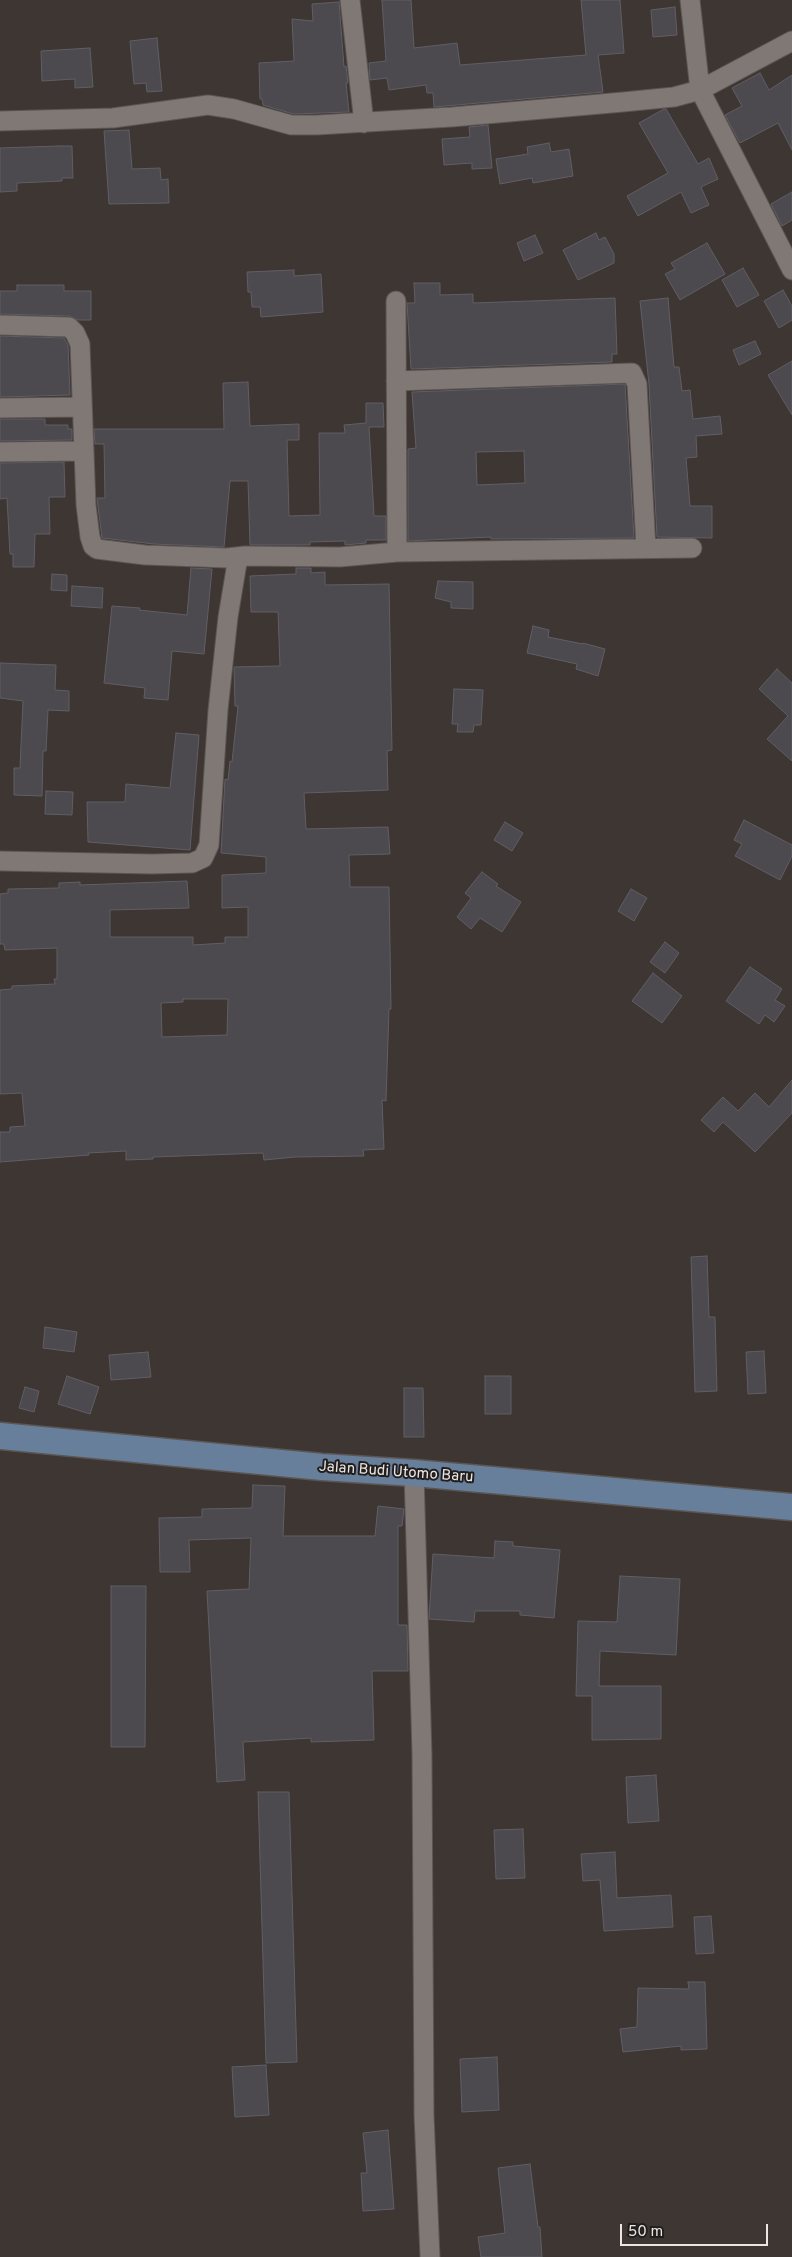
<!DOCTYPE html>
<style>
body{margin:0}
#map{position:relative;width:792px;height:2257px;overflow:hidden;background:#3d3633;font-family:Overpass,sans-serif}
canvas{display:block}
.scale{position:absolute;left:620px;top:2224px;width:148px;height:22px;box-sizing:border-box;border:2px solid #eae6e4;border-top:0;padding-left:6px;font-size:15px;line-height:18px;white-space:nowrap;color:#eae6e4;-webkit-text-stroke:4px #211e1d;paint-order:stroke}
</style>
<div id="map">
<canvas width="792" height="2257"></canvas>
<div class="scale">50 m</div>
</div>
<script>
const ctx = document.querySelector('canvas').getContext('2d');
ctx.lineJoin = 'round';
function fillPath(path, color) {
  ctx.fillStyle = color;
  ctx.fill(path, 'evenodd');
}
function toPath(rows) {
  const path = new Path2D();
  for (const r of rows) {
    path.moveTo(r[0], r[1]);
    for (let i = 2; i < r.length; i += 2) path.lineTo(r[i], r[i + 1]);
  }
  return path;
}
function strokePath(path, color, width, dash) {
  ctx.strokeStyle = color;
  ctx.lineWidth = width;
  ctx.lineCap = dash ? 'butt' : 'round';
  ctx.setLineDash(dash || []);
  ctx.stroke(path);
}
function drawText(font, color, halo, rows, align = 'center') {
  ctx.font = font + ' Overpass,sans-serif';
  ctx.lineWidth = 4;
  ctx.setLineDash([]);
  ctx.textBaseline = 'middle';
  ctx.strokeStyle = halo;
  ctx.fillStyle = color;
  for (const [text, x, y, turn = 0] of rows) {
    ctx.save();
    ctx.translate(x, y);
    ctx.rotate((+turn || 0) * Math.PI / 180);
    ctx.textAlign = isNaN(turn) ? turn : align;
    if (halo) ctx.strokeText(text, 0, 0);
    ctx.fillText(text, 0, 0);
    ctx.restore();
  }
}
const building = toPath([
 [382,0,411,0,414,48,457,43,460,65,586,55,581,0,620,0,624,53,598,55,603,92,434,107,433,93,427,93,426,85,389,90,387,78,370,80,369,63,386,61,382,0],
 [339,2,344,67,346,66,348,83,346,83,349,112,293,114,263,105,262,99,260,99,259,63,294,61,292,19,313,21,312,4,339,2],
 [675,7,677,35,653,37,651,10,675,7],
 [157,38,162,91,147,92,146,83,134,84,130,41,157,38],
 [90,48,93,87,75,88,75,79,42,81,41,51,90,48],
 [760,73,769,90,792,75,792,150,778,123,740,143,725,115,742,106,732,88,760,73],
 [664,109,666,109,698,164,709,158,718,179,701,187,709,205,691,213,681,192,638,216,627,196,668,173,639,123,664,109],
 [488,125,492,168,472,169,472,163,444,165,442,139,470,137,469,127,488,125],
 [129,130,132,169,160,168,161,180,168,179,169,203,109,204,104,131,129,130],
 [549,143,551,152,569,149,573,176,533,183,532,178,500,184,496,159,528,154,527,147,549,143],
 [58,146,72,146,73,178,62,178,62,181,17,183,17,191,0,192,0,148,58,146],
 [792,192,792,220,782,226,771,204,792,192],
 [596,233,599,240,605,237,614,254,614,263,578,280,563,250,596,233],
 [535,235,543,253,524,261,517,243,535,235],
 [707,243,725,274,680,300,665,274,675,269,671,263,707,243],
 [743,268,759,295,737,307,722,280,743,268],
 [294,270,294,276,321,274,323,312,261,317,260,307,252,307,251,292,248,292,247,272,294,270],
 [414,283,440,283,440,295,473,294,473,303,615,298,617,354,612,354,612,362,411,369,407,303,415,303,414,283],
 [17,285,64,285,64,291,91,291,91,320,78,320,69,316,0,314,0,291,17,291,17,285],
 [783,290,792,306,792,320,779,328,764,301,783,290],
 [668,298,674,367,679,367,682,391,690,390,693,419,720,416,722,434,696,436,697,457,686,458,690,506,712,506,712,538,657,537,649,384,640,301,668,298],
 [0,336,64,338,68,345,70,395,0,397,0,336],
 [755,341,761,354,739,365,733,350,755,341],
 [792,361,792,415,768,375,792,361],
 [248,382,250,426,299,424,299,440,287,440,289,516,320,515,319,433,345,433,344,425,366,423,366,403,383,403,384,427,369,427,374,516,386,516,386,540,366,540,366,543,345,545,345,541,310,542,310,545,250,545,248,481,230,481,224,547,154,544,102,538,97,498,105,498,104,444,95,444,94,429,224,429,223,383,248,382],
 [625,384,634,538,491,539,491,537,408,541,408,449,416,448,412,392,625,384],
 [524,451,525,483,477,485,476,452,524,451],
 [0,419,45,419,45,425,68,425,68,429,72,429,72,440,0,441,0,419],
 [64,462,65,497,49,497,50,534,35,534,34,567,13,567,13,554,10,554,7,498,0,499,0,463,64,462],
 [191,568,212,569,204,654,172,651,168,700,144,698,145,688,104,683,112,606,140,608,139,610,187,615,191,568],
 [296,568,311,568,311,573,325,572,325,585,389,584,392,750,387,751,388,790,304,793,306,829,388,827,390,854,349,855,350,887,389,887,391,1009,389,1009,386,1101,382,1100,384,1149,363,1150,364,1156,295,1157,264,1160,263,1153,153,1157,153,1159,126,1160,126,1151,88,1153,89,1155,0,1162,0,1132,10,1132,10,1127,25,1126,22,1093,0,1094,0,990,12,989,12,986,55,984,54,979,57,979,57,948,5,950,4,944,0,944,0,894,8,893,8,889,59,888,59,883,80,882,80,885,187,881,189,908,110,910,110,937,193,937,193,945,225,943,225,937,248,937,248,907,222,908,222,875,266,873,266,857,221,853,225,779,228,780,230,761,232,762,238,706,235,706,234,667,280,666,278,612,251,612,250,576,296,574,296,568],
 [183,999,228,999,227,1035,162,1037,161,1003,183,1002,183,999],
 [52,574,67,575,67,591,51,590,52,574],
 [438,581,473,582,473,609,451,608,451,602,435,598,438,581],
 [72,586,103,588,102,608,71,606,72,586],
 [533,626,549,630,548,637,583,644,583,643,605,649,598,676,576,669,577,664,527,653,533,626],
 [0,663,56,665,55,690,69,691,69,711,48,710,46,751,43,751,42,796,14,795,14,768,20,768,23,701,0,698,0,663],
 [777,669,792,683,792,761,767,739,788,716,759,689,777,669],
 [454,689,483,690,481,725,474,725,473,732,457,732,458,724,452,724,454,689],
 [176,733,199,735,190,850,88,842,87,802,125,802,126,784,170,788,176,733],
 [46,791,73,792,72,815,45,814,46,791],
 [744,820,792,845,792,856,780,880,735,856,742,844,734,840,744,820],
 [505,822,523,833,512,851,494,840,505,822],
 [482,872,498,884,496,886,521,902,502,932,480,918,471,929,457,917,471,898,465,893,482,872],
 [631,889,647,898,634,921,618,911,631,889],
 [665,942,679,953,665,973,650,962,665,942],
 [750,967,782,989,775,1000,785,1006,774,1022,765,1015,759,1024,726,1001,750,967],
 [653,973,682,996,662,1023,632,1001,653,973],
 [792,1080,792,1113,755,1152,723,1122,714,1132,701,1120,723,1097,738,1111,755,1093,769,1107,792,1080],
 [707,1256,709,1317,715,1317,717,1391,695,1392,691,1257,707,1256],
 [45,1327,77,1332,74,1352,43,1348,45,1327],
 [764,1351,766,1393,748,1394,746,1352,764,1351],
 [148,1352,151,1377,111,1380,109,1355,148,1352],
 [67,1376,99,1387,90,1414,58,1404,67,1376],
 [485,1376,511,1376,511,1414,485,1414,485,1376],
 [25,1387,39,1391,34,1412,19,1408,25,1387],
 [404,1388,423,1388,424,1437,404,1437,404,1388],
 [253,1485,285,1486,283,1536,375,1536,378,1506,404,1509,402,1526,398,1526,398,1625,407,1625,408,1671,372,1671,374,1740,311,1742,311,1738,243,1742,245,1780,217,1782,207,1591,249,1589,251,1538,189,1540,190,1572,160,1572,159,1518,202,1517,202,1509,252,1508,253,1485],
 [495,1541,513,1542,513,1546,560,1550,554,1618,520,1615,520,1611,475,1611,474,1622,429,1619,433,1554,494,1558,495,1541],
 [620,1576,680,1579,676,1655,600,1651,599,1686,661,1686,661,1739,592,1740,592,1696,576,1696,578,1621,617,1622,620,1576],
 [111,1586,146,1586,145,1747,111,1747,111,1586],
 [656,1775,659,1821,628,1823,626,1777,656,1775],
 [258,1792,289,1792,297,2062,266,2063,258,1792],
 [523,1829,525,1878,496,1879,494,1830,523,1829],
 [615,1852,617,1898,671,1895,673,1927,604,1931,600,1880,583,1881,581,1854,615,1852],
 [711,1916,714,1953,696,1954,694,1917,711,1916],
 [688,1982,705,1982,707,2049,681,2050,681,2046,623,2052,620,2029,637,2027,638,1988,689,1989,688,1982],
 [497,2057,499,2110,462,2112,460,2059,497,2057],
 [266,2065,269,2115,235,2117,232,2067,266,2065],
 [388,2130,394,2209,363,2211,361,2173,367,2173,363,2133,388,2130],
 [530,2164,538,2227,540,2227,542,2257,481,2257,478,2237,505,2233,498,2168,530,2164]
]);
const street = toPath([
 [350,0,364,123],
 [690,0,700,90,792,270],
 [0,121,113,118,208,105,234,109,291,125,317,125,452,117,623,102,674,97,700,90,792,41],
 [396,301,397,552],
 [0,325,69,327,75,333,80,344,86,505,90,537,93,546,97,549,145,555,227,558,245,556,340,557,397,552,692,548],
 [396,381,632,373,637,384,646,548],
 [0,408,81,407],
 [0,452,84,451],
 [0,861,152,864,192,863,203,858,209,845,218,710,228,617,238,557],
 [414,1473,422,1755,424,2115,430,2257]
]);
const secondary = toPath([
 [0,1436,322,1467,414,1473,792,1507]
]);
const streetNames = [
 ["Jalan Budi Utomo Baru",396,1473,4]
];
fillPath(building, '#4c494f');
strokePath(building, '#615e64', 1);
strokePath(street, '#5b5553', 21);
strokePath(secondary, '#5b5553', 29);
strokePath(street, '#807875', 19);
strokePath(secondary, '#677f9b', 26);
drawText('15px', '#eae6e4', '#211e1d', streetNames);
</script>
